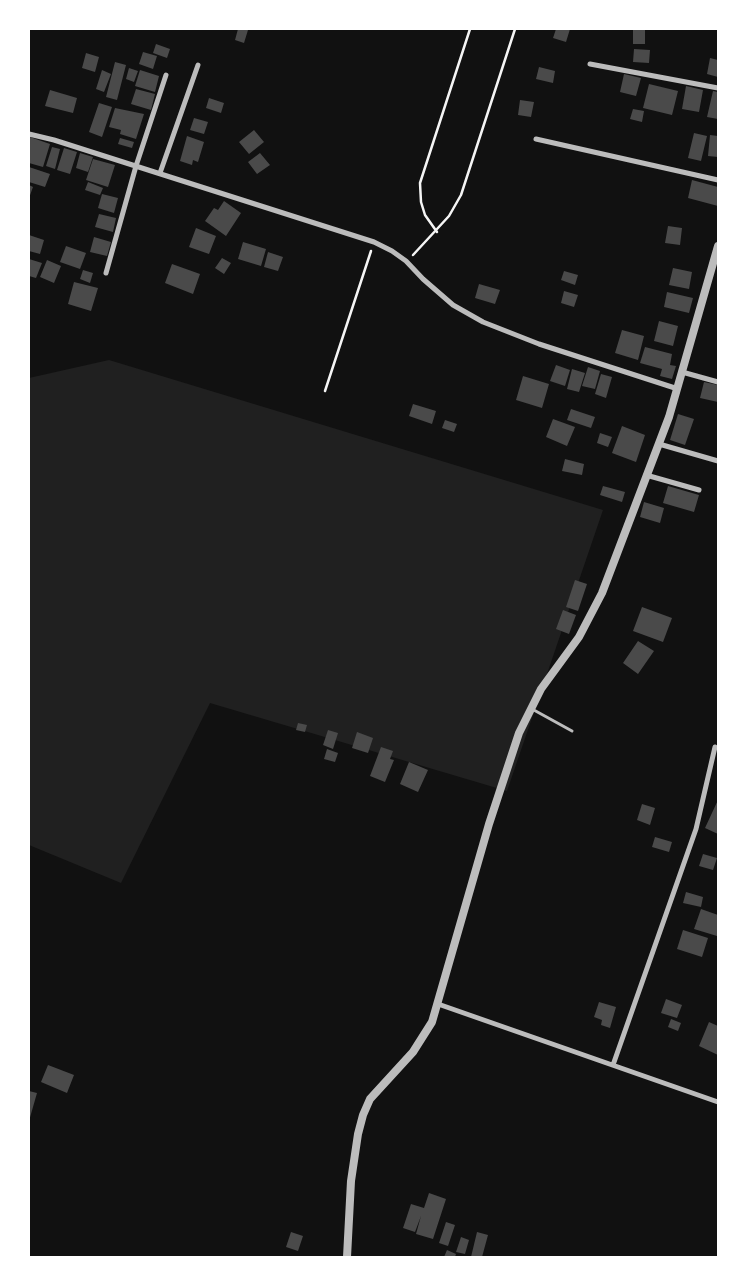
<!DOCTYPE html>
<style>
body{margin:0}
#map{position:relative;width:747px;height:1286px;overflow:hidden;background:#111;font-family:"Public Sans",sans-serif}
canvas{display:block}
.frame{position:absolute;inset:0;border:30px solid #fff;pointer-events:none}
</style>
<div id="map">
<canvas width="747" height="1286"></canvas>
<div class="frame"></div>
</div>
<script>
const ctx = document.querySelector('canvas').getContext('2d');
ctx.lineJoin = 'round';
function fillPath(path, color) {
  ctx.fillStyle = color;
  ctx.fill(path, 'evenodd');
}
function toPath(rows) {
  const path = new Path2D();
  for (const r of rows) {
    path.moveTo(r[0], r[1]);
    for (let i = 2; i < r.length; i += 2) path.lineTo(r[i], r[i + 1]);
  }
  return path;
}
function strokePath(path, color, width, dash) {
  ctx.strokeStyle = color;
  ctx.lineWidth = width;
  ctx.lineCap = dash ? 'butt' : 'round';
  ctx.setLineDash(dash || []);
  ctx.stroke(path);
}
const green = toPath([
 [109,360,603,510,507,791,210,703,121,883,29,845,29,378]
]);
const building = toPath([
 [238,29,248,30,244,43,235,40],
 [556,29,570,29,566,42,553,38],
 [633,29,645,29,645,44,633,44],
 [156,44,170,49,167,58,153,53],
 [634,49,650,50,649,63,633,62],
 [143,52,157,56,153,69,139,64],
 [86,53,99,57,95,72,82,68],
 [710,58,718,60,718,77,707,74],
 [115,62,126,65,117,100,106,97],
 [539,67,555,71,553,83,536,79],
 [129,68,138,71,134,82,126,79],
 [102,70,111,74,104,92,96,89],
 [140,70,159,76,155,92,135,86],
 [624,74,641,78,636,96,620,92],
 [649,84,678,91,672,115,643,108],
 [686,86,703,90,699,112,682,109],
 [136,89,155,94,151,110,131,104],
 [50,90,77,98,73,113,45,106],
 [713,91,718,92,718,119,707,117],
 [209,98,224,103,221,113,206,108],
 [520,100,534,102,531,117,518,115],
 [99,103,112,107,102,137,89,132],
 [115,108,144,114,136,139,120,134,121,130,109,127],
 [633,109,644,111,642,122,630,119],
 [194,118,208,122,204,134,190,130],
 [254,130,264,142,249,154,239,142],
 [694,133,707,136,701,161,688,158],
 [710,135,718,136,718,157,708,156],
 [187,136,204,142,198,162,193,160,192,165,180,161],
 [30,137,50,144,43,167,29,163],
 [120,138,134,142,132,148,118,144],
 [52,147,60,149,55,169,46,166],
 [64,148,77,152,70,174,57,170],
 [80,153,93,157,88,172,76,168],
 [260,153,270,165,257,174,248,162],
 [93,159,115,165,108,187,86,180],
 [29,167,50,174,45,187,29,182],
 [692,180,718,187,718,206,688,198],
 [88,182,103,188,100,195,85,190],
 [29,185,33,187,29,198],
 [102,194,118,198,114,213,98,208],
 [224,201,241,213,226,236,205,221,214,208,218,210],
 [99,214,116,218,113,232,95,227],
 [668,226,682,228,680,245,665,243],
 [196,228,216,236,209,254,189,247],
 [29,235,44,240,40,254,29,251],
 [94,237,111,242,107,256,90,252],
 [243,242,266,249,261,266,238,259],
 [66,246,86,253,80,269,60,262],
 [268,252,283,257,278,271,264,267],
 [222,258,231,263,224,274,215,268],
 [29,259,42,263,36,278,29,276],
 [47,260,61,266,54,283,40,277],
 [172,264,200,274,193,294,165,283],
 [673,268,692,272,689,289,669,285],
 [83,270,93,273,90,283,80,279],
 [564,271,578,275,575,285,561,280],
 [74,282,98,288,91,311,68,304],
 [479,284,500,290,495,304,475,298],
 [564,291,578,295,574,307,561,303],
 [667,292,693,298,689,313,664,307],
 [659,321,678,326,673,346,654,341],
 [622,330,644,336,638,360,615,353],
 [645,347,672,354,670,365,676,366,672,379,660,376,662,369,640,363],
 [556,365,570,370,565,386,550,381],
 [588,367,600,371,595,389,582,386],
 [572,369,585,373,579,392,567,389],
 [601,374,612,377,606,398,595,394],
 [523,376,549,384,542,408,516,400],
 [704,382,718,385,718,402,700,398],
 [413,404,436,411,432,424,409,416],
 [571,409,595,417,591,428,567,420],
 [678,414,694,419,685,445,670,440],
 [553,419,575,427,567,446,546,437],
 [445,420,457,424,454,432,442,428],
 [622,426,645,435,636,462,612,453],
 [600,433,612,437,608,447,597,443],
 [565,459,584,464,582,475,562,471],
 [603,486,625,492,622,502,600,495],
 [668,486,699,495,694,512,663,503],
 [644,502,664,508,660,523,640,517],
 [575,580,587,584,578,611,566,607],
 [642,607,672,618,663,642,633,631],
 [563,610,576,615,569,634,556,629],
 [638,641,654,651,638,674,623,663],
 [298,723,307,725,305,732,296,730],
 [328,730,338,733,333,749,323,745],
 [357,732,373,738,368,753,352,748],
 [381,747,393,751,390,759,394,760,385,782,370,776],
 [327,749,338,753,335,762,324,759],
 [409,762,428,770,418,792,400,784],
 [718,800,718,834,705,828],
 [642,804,655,808,650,825,637,820],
 [655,837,672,842,669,852,652,847],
 [703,854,717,858,713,870,699,866],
 [686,892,703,897,701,907,683,903],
 [701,909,718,915,717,936,694,929],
 [683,930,708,938,702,957,677,949],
 [666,999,682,1005,677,1018,661,1013],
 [599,1002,616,1007,610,1028,601,1025,602,1020,594,1017],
 [671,1019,681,1023,678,1031,668,1027],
 [709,1022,718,1026,718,1055,699,1046],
 [48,1065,74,1075,67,1093,41,1082],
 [29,1091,37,1093,29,1121],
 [429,1193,446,1199,433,1239,416,1234,421,1216,415,1232,403,1228,411,1204,424,1208],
 [446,1222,455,1225,448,1246,439,1243],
 [291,1232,303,1236,298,1251,286,1247],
 [477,1232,488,1235,482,1257,471,1257],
 [461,1237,469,1240,465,1254,456,1252],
 [447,1250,456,1254,455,1257,444,1257]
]);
const path = toPath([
 [437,232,425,215,421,202,420,183,470,29],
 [413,255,449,216,461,195,515,29],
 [325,391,371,251]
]);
const service = toPath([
 [532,709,572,731]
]);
const minor = toPath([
 [590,64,718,88],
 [29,134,54,140,374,242,392,251,406,261,423,279,453,305,483,322,539,344,678,389],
 [536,139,718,180],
 [160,173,198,65],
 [106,273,136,166,166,75],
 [682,372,718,382],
 [659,444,718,461],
 [646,475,699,490],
 [438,1004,718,1102],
 [613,1065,696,829,715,747]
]);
const tertiary = toPath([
 [347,1257,351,1181,358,1134,363,1115,370,1099,413,1052,432,1022,489,824,519,733,541,689,579,637,602,593,669,417,718,246]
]);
fillPath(green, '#202020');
fillPath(building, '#4a4a4a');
strokePath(path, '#f5f5f5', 2.5);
strokePath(service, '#bcbcbc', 3);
strokePath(minor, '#bcbcbc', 5);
strokePath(tertiary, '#bcbcbc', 8);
</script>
